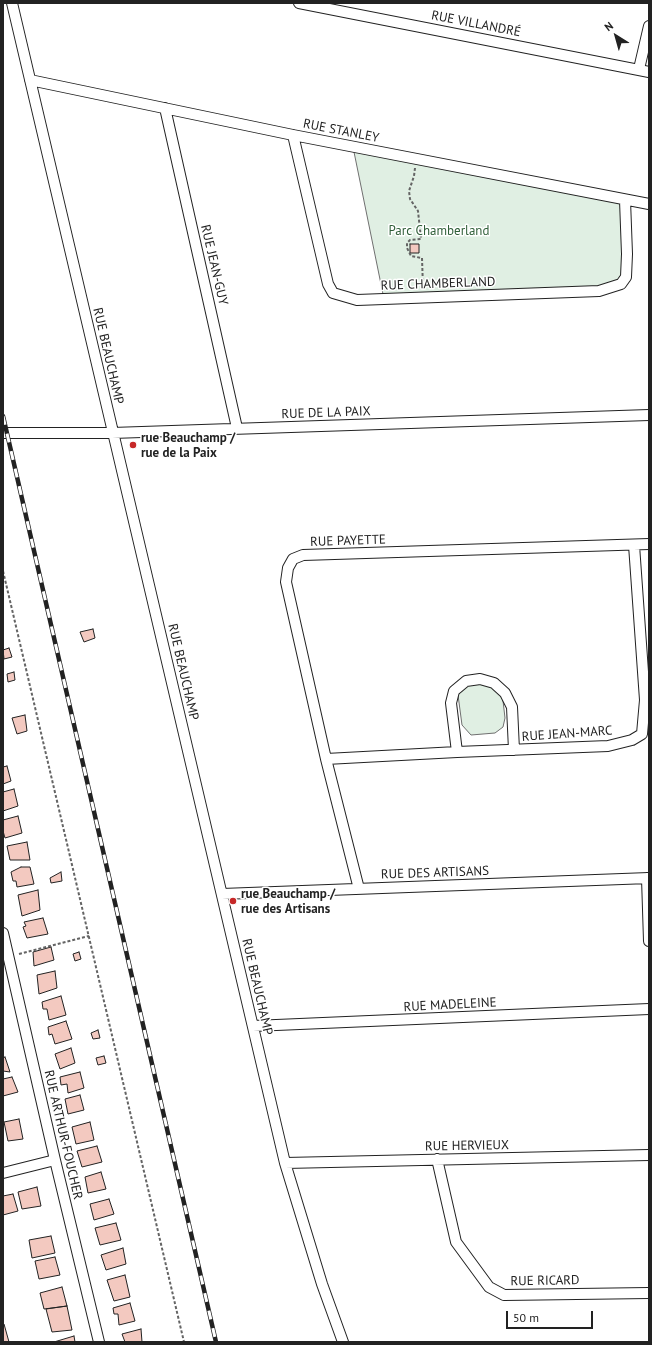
<!DOCTYPE html>
<meta charset="utf-8">
<style>
body{margin:0}
#map{position:relative;width:652px;height:1345px;overflow:hidden;background:#fff;font-family:"PT Sans",sans-serif}
canvas{display:block}
.frame{position:absolute;inset:0;border:4px solid #222;pointer-events:none}
.north{position:absolute;left:596px;top:16px;width:40px;height:40px;-webkit-text-stroke:3px #fff;paint-order:stroke;rotate:323deg;font-size:11px;font-weight:700;line-height:16px;text-align:center;color:#222}
.north::after{content:'';display:block;margin:auto;width:14px;height:18px;background:#222;clip-path:polygon(50% 0,100% 100%,50% 72%,0 100%)}
.scale{position:absolute;left:506px;top:1311px;width:87px;height:18px;box-sizing:border-box;border:2px solid #222;border-top:0;padding-left:5px;font-size:12px;line-height:14px;white-space:nowrap;color:#222;-webkit-text-stroke:3px #fff;paint-order:stroke}
</style>
<div id="map">
<canvas width="652" height="1345"></canvas>
<div class="frame"></div>
<div class="north">N</div>
<div class="scale">50 m</div>
</div>
<script>
const ctx = document.querySelector('canvas').getContext('2d');
ctx.lineJoin = 'round';
function fillPath(path, color) {
  ctx.fillStyle = color;
  ctx.fill(path, 'evenodd');
}
function toPath(rows) {
  const path = new Path2D();
  for (const r of rows) {
    path.moveTo(r[0], r[1]);
    for (let i = 2; i < r.length; i += 2) path.lineTo(r[i], r[i + 1]);
  }
  return path;
}
function strokePath(path, color, width, dash) {
  ctx.strokeStyle = color;
  ctx.lineWidth = width;
  ctx.lineCap = dash ? 'butt' : 'round';
  ctx.setLineDash(dash || []);
  ctx.stroke(path);
}
function drawText(font, color, halo, rows, align = 'center') {
  ctx.font = font + ' "PT Sans",sans-serif';
  ctx.lineWidth = 3;
  ctx.setLineDash([]);
  ctx.textBaseline = 'middle';
  ctx.strokeStyle = halo;
  ctx.fillStyle = color;
  for (const [text, x, y, turn = 0] of rows) {
    ctx.save();
    ctx.translate(x, y);
    ctx.rotate((+turn || 0) * Math.PI / 180);
    ctx.textAlign = isNaN(turn) ? turn : align;
    if (halo) ctx.strokeText(text, 0, 0);
    ctx.fillText(text, 0, 0);
    ctx.restore();
  }
}
const green = toPath([
 [353,147,625,200,626,276,598,291,384,299,353,147],
 [483,683,502,692,505,718,503,727,495,733,471,735,462,725,458,695,466,686,483,683]
]);
const building = toPath([
 [410,244,419,244,419,253,410,253,410,244],
 [93,629,95,638,84,642,80,632,93,629],
 [9,648,12,657,4,659,3,650,9,648],
 [14,672,15,680,8,682,7,674,14,672],
 [25,715,27,731,17,734,12,718,25,715],
 [7,766,11,781,3,784,3,767,7,766],
 [14,789,18,806,3,811,3,792,14,789],
 [18,816,22,833,5,838,3,831,3,820,18,816],
 [27,842,30,860,10,860,7,846,27,842],
 [21,867,30,867,34,884,17,887,16,881,13,881,11,872,21,867],
 [61,872,62,881,51,883,50,878,61,872],
 [38,890,40,910,22,916,18,895,38,890],
 [43,918,48,934,27,938,23,927,26,926,24,922,43,918],
 [51,947,54,960,34,966,33,952,51,947],
 [79,952,81,959,75,961,73,954,79,952],
 [55,971,57,988,39,994,37,975,55,971],
 [61,996,66,1015,49,1020,47,1009,43,1009,42,1002,61,996],
 [66,1021,72,1039,55,1044,52,1034,49,1035,48,1027,66,1021],
 [98,1030,100,1038,93,1039,91,1033,98,1030],
 [71,1048,75,1063,60,1069,55,1054,71,1048],
 [104,1056,106,1063,98,1065,96,1058,104,1056],
 [5,1057,10,1072,3,1071,3,1058,5,1057],
 [80,1072,84,1088,68,1093,67,1084,61,1085,60,1077,80,1072],
 [12,1077,18,1092,3,1096,3,1079,12,1077],
 [80,1095,84,1110,68,1114,65,1099,80,1095],
 [19,1119,23,1139,8,1141,4,1122,19,1119],
 [90,1122,94,1140,76,1144,72,1127,90,1122],
 [97,1146,102,1162,82,1167,77,1151,97,1146],
 [101,1172,106,1189,88,1193,85,1177,101,1172],
 [37,1187,41,1206,22,1209,18,1192,37,1187],
 [13,1194,18,1211,3,1215,3,1196,13,1194],
 [109,1199,114,1214,94,1220,90,1204,109,1199],
 [116,1223,121,1240,100,1245,95,1228,116,1223],
 [51,1236,55,1253,32,1258,29,1240,51,1236],
 [123,1248,126,1264,106,1270,101,1255,123,1248],
 [55,1257,60,1275,39,1279,35,1261,55,1257],
 [125,1275,130,1297,114,1301,107,1280,125,1275],
 [62,1287,67,1306,44,1309,40,1293,62,1287],
 [130,1303,135,1321,119,1325,118,1314,114,1314,113,1308,130,1303],
 [67,1306,72,1330,52,1332,46,1309,67,1306],
 [3,1324,4,1324,9,1342,3,1342,3,1324],
 [141,1329,142,1342,125,1342,122,1334,141,1329],
 [74,1336,75,1342,54,1342,74,1336]
]);
const path = toPath([
 [415,168,414,176,409,191,410,199,418,211,421,239,410,240,407,243,407,248,411,256,422,258,423,288],
 [3,571,184,1342],
 [19,954,89,936]
]);
const minor = toPath([
 [12,3,285,1163,322,1284,343,1342],
 [299,3,649,72],
 [639,69,649,26],
 [30,80,293,135,649,204],
 [165,108,237,428],
 [293,135,328,284,333,293,357,300,599,291,621,284,626,277,627,254,625,200],
 [3,433,112,433,649,415],
 [457,752,451,703,454,691,466,681,480,679,494,683,505,693,512,707,514,750],
 [326,759,457,752,608,746,632,740,642,734,645,700,634,545],
 [647,878,649,941],
 [359,889,326,759,286,582,288,568,293,559,303,555,649,544],
 [222,894,649,878],
 [3,933,55,1160,99,1342],
 [253,1026,649,1009],
 [437,1159,456,1242,489,1287,504,1295,649,1293],
 [285,1163,649,1155],
 [3,1173,55,1160]
]);
const rail = toPath([
 [3,416,216,1342]
]);
const markers = [
 [133,445,4,"#c62828"],
 [233,901,4,"#c62828"]
];
const streetNames = [
 ["RUE VILLANDRÉ",476,24,11],
 ["RUE STANLEY",341,131,11],
 ["RUE JEAN-GUY",214,265,77],
 ["RUE CHAMBERLAND",438,284,-2],
 ["RUE BEAUCHAMP",108,356,77],
 ["RUE DE LA PAIX",326,413,-2],
 ["RUE PAYETTE",348,541,-2],
 ["RUE BEAUCHAMP",183,672,77],
 ["RUE JEAN-MARC",567,734,-4],
 ["RUE DES ARTISANS",435,873,-2],
 ["RUE BEAUCHAMP",257,987,77],
 ["RUE MADELEINE",450,1005,-3],
 ["RUE ARTHUR-FOUCHER",63,1135,77],
 ["RUE HERVIEUX",467,1146,-1],
 ["RUE RICARD",545,1281,-1]
];
const parkNames = [
 ["Parc Chamberland",439,231]
];
const poiNames = [
 ["rue Beauchamp /",141,438],
 ["rue de la Paix",141,453],
 ["rue Beauchamp /",241,894],
 ["rue des Artisans",241,909]
];
fillPath(green, '#e0efe3');
strokePath(green, '#6f6f6f', 1);
fillPath(building, '#f3c9c0');
strokePath(building, '#222', 1);
strokePath(minor, '#222', 12);
strokePath(path, '#646464', 2, [3, 2]);
strokePath(minor, '#fff', 10);
strokePath(rail, '#222', 4.5);
strokePath(rail, '#fff', 3, [9]);
for (const [x, y, r, color] of markers) {
  const dot = new Path2D();
  dot.arc(x, y, r, 0, 2 * Math.PI);
  ctx.fillStyle = color;
  ctx.fill(dot);
  strokePath(dot, '#fff', 1.5);
}
drawText('13px', '#222', '#fff', streetNames);
drawText('13px', '#2f5e38', '#fff', parkNames);
drawText('bold 13px', '#222', '#fff', poiNames, 'left');
</script>
